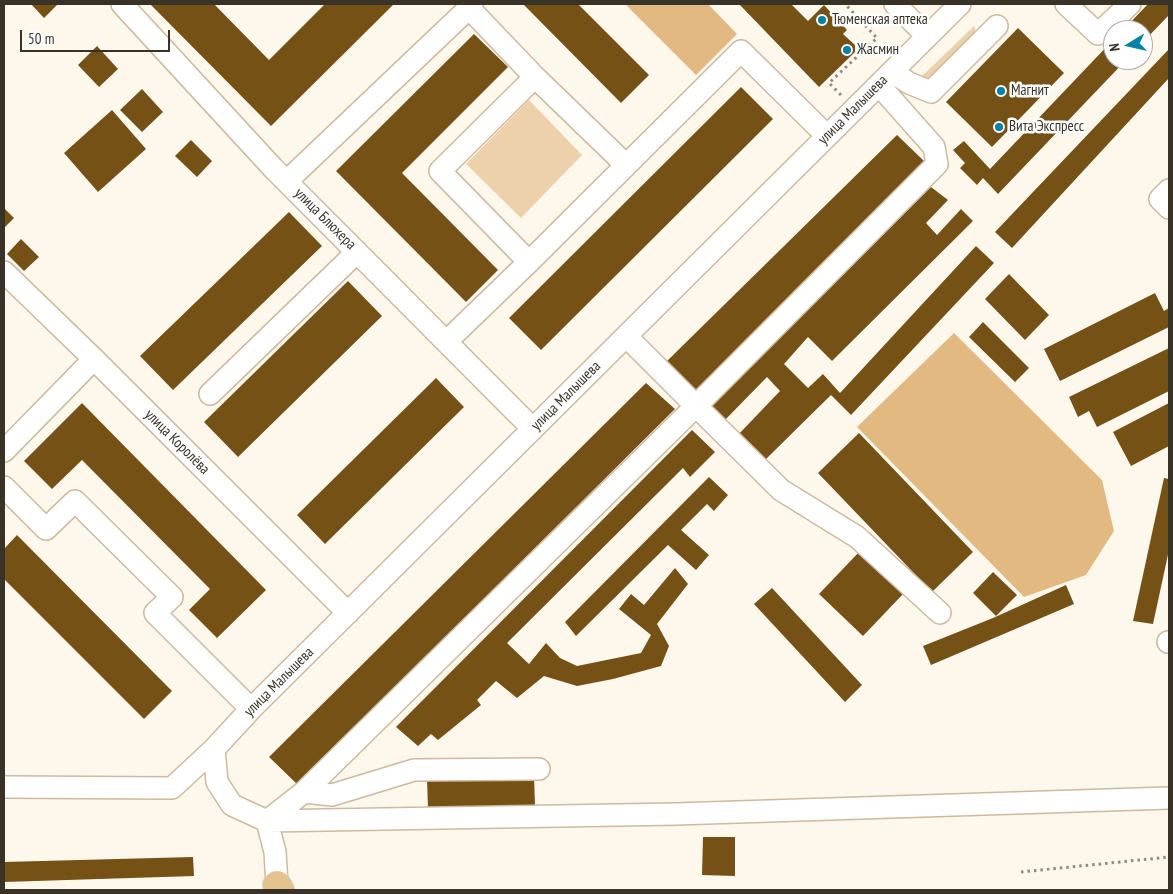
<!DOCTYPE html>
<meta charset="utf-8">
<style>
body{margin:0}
#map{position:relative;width:1173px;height:894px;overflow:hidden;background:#fef7ec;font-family:"PT Sans Narrow",sans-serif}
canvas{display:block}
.frame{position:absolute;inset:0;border:5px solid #393227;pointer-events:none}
.north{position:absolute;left:1103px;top:20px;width:50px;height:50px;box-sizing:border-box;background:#fff;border:1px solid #b0ada9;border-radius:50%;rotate:261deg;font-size:14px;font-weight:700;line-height:20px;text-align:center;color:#393227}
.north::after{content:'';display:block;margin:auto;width:18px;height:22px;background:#0082a6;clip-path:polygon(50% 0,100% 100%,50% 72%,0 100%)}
.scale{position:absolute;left:20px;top:30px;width:150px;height:22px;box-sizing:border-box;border:2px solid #393227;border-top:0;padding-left:6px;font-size:15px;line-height:18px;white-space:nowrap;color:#393227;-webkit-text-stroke:4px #fff;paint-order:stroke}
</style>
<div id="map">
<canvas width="1173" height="894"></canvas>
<div class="frame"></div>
<div class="north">N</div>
<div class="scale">50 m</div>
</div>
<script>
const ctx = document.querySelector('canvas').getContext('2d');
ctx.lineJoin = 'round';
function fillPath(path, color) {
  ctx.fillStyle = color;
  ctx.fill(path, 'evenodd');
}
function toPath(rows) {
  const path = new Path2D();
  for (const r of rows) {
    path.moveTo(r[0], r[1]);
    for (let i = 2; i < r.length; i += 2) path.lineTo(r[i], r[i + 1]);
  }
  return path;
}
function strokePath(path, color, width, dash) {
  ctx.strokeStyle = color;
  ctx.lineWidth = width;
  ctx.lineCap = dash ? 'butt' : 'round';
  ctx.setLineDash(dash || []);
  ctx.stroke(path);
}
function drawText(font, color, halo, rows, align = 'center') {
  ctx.font = font + ' "PT Sans Narrow",sans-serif';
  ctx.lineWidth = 5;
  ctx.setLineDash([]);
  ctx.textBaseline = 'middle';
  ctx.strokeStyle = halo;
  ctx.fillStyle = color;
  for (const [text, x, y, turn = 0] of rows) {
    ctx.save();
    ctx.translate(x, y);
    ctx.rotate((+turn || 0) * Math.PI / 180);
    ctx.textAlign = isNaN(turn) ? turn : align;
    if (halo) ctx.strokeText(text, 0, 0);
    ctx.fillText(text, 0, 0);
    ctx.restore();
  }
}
const green = toPath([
 [974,26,976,32,927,81,920,78],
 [529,100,582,155,521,218,466,164]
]);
const forest = toPath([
 [625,4,708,4,737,34,696,75],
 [954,333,1102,480,1114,531,1086,575,1024,597,857,427]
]);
const building = toPath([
 [31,4,58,4,44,18],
 [150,4,214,4,269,60,325,4,394,4,271,126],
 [523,4,578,4,649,75,621,103],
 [739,4,791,4,808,21,824,5,847,30,843,34,855,45,855,52,819,87],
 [1148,4,1169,4,1169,15,1143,42,1143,30,1123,30],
 [1018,28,1064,73,992,147,946,102],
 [474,34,508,67,402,173,498,270,466,302,336,171],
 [1113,40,1113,60,1126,60,998,194,983,178,977,185,960,168,965,163,953,150,964,141,990,169],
 [97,46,118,69,99,87,78,65],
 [1169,49,1169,78,1012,248,995,232],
 [741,87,773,119,541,350,509,318],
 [142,89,163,112,142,132,120,110],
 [112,110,146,149,98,192,64,153],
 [897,135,924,161,695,392,665,363],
 [191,140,212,161,197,177,175,156],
 [931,187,948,200,926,223,937,235,961,209,973,221,832,361,808,337,784,364,808,388,823,374,840,393,976,246,994,263,851,415,831,395,764,461,737,436,780,391,767,377,724,421,710,408],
 [4,208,14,218,4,228],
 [289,212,322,246,173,390,140,356],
 [21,239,39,257,24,271,7,254],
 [1009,274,1049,315,1025,340,985,299],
 [348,281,382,316,238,457,204,422],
 [1155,293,1164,311,1169,308,1169,327,1060,381,1044,349],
 [983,322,1029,368,1015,382,969,337],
 [1169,348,1169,391,1097,427,1089,411,1078,417,1069,397],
 [436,378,464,407,325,544,297,515],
 [646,383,675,409,297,784,269,757],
 [82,403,266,590,217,638,189,610,210,589,82,460,52,489,24,461],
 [1169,403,1169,446,1131,466,1113,432],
 [692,430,715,452,690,477,683,468,507,643,529,664,546,643,560,658,577,666,641,653,651,635,619,609,631,594,644,605,675,568,688,584,657,624,669,646,661,666,613,679,577,686,544,676,517,698,496,681,477,700,481,705,438,740,431,734,418,746,396,727],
 [859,433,973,552,932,592,818,473],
 [709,477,728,495,714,511,707,504,681,530,709,555,696,570,668,545,576,636,565,622],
 [1164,478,1169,479,1169,550,1153,624,1133,621],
 [17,535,172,691,144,719,4,579,4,549],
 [860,551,904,593,863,636,819,594],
 [993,572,1017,595,996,616,973,593],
 [1066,585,1074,604,931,665,923,646,993,618],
 [772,588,862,685,845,702,754,604],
 [534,776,535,805,428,808,427,779],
 [703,837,735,837,735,876,702,875],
 [193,857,194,876,4,882,4,862]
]);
const path = toPath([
 [841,95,829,83,877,38,845,4],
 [1021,872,1169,857]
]);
const minor = toPath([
 [122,4,273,168,533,429],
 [472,4,469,8,535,77,440,171,529,262],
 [895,4,927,36],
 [1066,4,1098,34,1130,4],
 [892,72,909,83,931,92,997,26],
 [535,77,626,165],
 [879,85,934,147,937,164,696,406,781,490,857,537,940,613],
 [287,181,469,8],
 [1169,190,1160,199,1169,208],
 [4,272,94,359,348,613],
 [446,342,529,262,741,51,827,136],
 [210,394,357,252],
 [4,451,94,359],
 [4,487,46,529,75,501,172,597,155,613,251,709],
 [1168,642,1169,642],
 [214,749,217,782,232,805,267,821,275,852,277,885],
 [4,787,172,788,214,749,251,709,960,4],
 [304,792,332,795,414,770,539,769],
 [267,821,676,814,1169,798],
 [267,821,304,792,696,406,626,336]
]);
const major = toPath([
 [277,885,280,890]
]);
const markers = [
 [822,20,5,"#0082a6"],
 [847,50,5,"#0082a6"],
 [1001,91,5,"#0082a6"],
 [999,127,5,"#0082a6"]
];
const poiNames = [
 ["Тюменская аптека",832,20],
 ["Жасмин",857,50],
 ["Магнит",1011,91],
 ["Вита Экспресс",1009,127]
];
const streetNames = [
 ["улица Малышева",853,110,-45],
 ["улица Блюхера",325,219,45],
 ["улица Малышева",566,396,-45],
 ["улица Королёва",177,442,45],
 ["улица Малышева",279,682,-45]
];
fillPath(green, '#ecd1ab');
fillPath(forest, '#e2ba81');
fillPath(building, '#755116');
strokePath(minor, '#cdbaa1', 24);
strokePath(major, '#d7d6d4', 30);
strokePath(path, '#928b80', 3, [2.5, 4]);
strokePath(minor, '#fff', 21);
strokePath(major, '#e5c38e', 28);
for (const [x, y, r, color] of markers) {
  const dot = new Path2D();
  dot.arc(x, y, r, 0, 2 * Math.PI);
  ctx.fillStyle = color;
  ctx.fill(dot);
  strokePath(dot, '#fff', 2);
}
drawText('15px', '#393227', '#fff', poiNames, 'left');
drawText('15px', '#393227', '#fff', streetNames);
</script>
